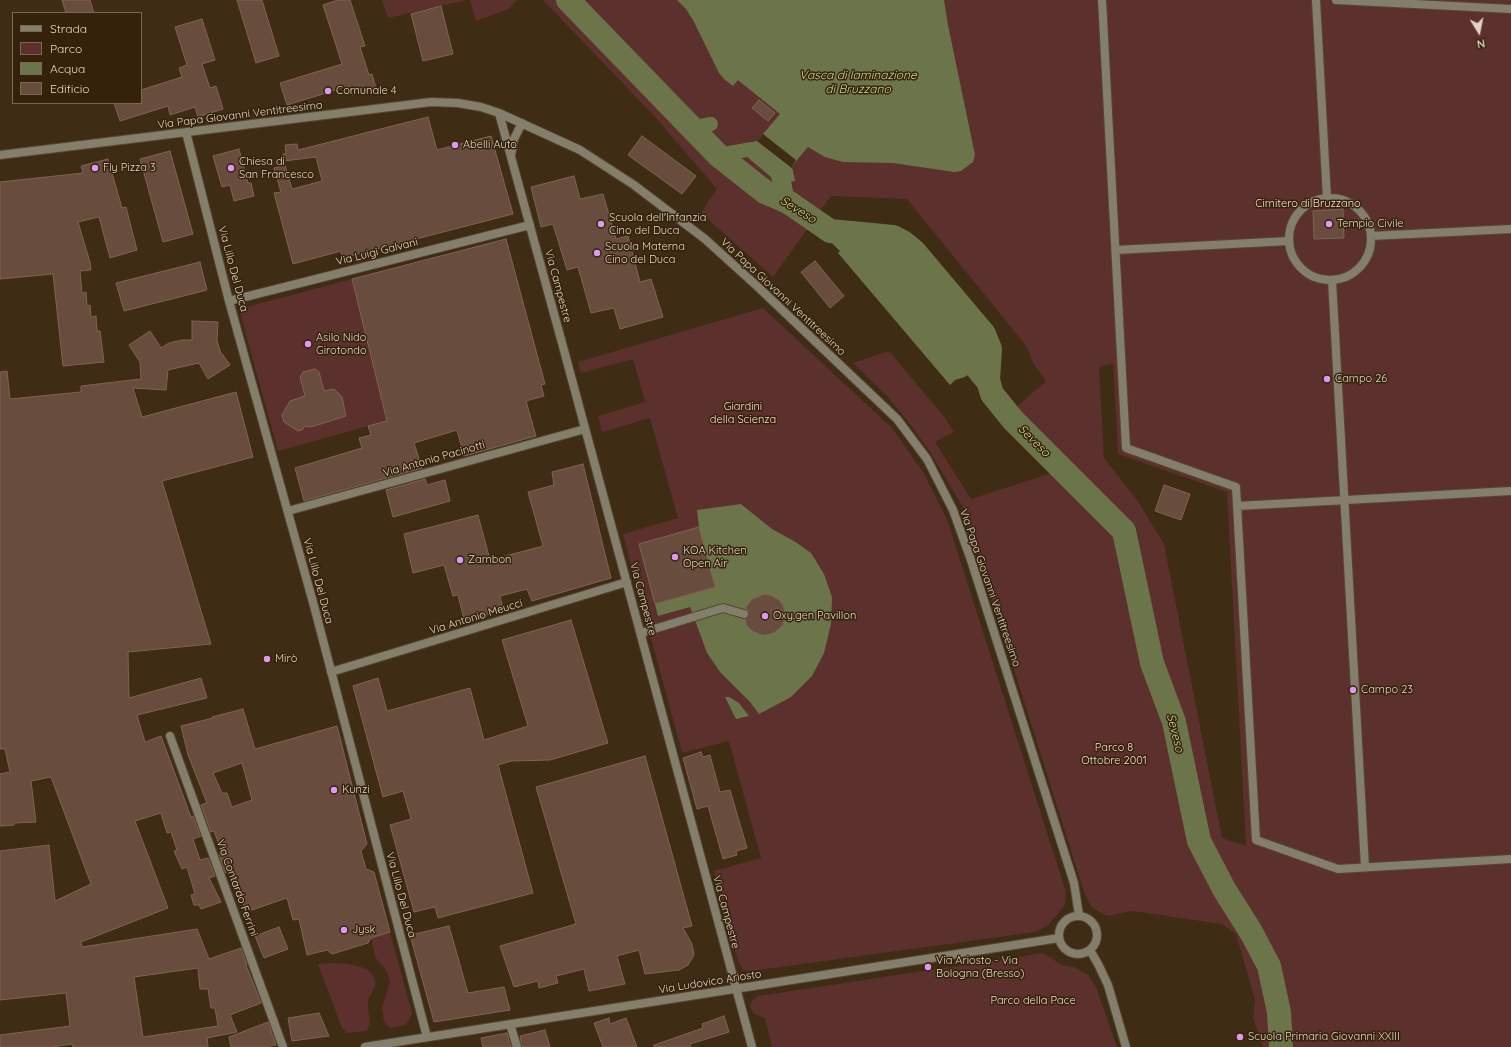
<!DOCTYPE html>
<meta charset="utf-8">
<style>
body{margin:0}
#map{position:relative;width:1511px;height:1047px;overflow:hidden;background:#3e2c14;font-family:Quicksand,sans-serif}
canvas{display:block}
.legend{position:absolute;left:12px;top:12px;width:130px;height:92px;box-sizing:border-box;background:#34220a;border:1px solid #796955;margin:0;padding:5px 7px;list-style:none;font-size:12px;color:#e0d4c6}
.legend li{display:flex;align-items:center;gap:8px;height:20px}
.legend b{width:20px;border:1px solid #796955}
.north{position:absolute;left:1459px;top:12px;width:40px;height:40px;-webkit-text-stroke:3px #34220a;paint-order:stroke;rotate:170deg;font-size:11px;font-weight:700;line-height:16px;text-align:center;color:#e0d4c6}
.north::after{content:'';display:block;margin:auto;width:14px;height:18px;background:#e0d4c6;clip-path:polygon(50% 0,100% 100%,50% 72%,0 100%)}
</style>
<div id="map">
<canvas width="1511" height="1047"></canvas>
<ul class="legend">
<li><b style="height:5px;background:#847f6c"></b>Strada</li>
<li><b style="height:11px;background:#5c302c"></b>Parco</li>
<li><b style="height:11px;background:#6c7549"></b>Acqua</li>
<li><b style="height:11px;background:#684c3d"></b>Edificio</li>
</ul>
<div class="north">N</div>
</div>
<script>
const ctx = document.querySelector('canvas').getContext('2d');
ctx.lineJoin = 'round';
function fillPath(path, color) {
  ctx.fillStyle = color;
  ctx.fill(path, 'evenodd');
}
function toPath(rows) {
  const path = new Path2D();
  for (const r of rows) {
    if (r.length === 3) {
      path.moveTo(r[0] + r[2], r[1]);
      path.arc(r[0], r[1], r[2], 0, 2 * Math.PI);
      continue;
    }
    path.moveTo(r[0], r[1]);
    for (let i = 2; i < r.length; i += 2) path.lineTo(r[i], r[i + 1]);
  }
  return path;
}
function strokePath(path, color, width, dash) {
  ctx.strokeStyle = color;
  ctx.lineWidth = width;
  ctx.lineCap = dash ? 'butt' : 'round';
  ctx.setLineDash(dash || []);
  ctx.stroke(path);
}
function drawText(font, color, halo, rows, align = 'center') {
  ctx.font = font + ' Quicksand,sans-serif';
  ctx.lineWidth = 3;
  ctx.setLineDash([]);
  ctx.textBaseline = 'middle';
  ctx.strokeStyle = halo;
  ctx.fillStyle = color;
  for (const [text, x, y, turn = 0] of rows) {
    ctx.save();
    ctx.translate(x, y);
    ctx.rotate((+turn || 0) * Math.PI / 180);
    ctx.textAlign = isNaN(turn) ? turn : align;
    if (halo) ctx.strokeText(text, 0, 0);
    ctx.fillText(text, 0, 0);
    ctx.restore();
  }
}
const green = toPath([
 [382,0,467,0,388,18],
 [470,0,517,0,509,9,476,21],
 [543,0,1511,0,1511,1047,1263,1047,1253,1018,1255,1000,1236,934,1222,924,1132,911,1108,916,1092,908,1084,892,963,507,930,452,911,425,886,395,853,363,889,351,945,418,954,432,935,442,971,499,1052,473,1003,419,1046,381,1033,363,1027,347,907,199,831,196,773,277,701,213,717,189,655,117],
 [1113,363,1118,454,1227,492,1246,846,1222,838,1164,544,1137,500,1104,458,1099,367],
 [352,279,387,421,278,451,239,309],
 [763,308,892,428,923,472,948,522,1066,892,1065,905,1048,925,1036,932,751,971,743,970,738,961,714,871,761,858,729,741,682,753,623,534,678,518,650,418,602,432,598,416,645,402,633,359,581,373,578,362],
 [741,504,772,529,794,541,759,714,750,702,720,672,707,653,690,607,715,587,699,527],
 [390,932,412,1013,406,1025,390,1028,384,1022,382,1007,390,982,389,978,386,970,375,957,371,938],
 [1043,953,1062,965,1074,967,1088,975,1096,987,1117,1047,772,1047,765,1018,754,1014,750,1007,752,1001,758,996],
 [335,963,348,964,358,966,367,969,372,974,375,980,375,986,368,1000,368,1006,370,1025,366,1031,347,1033,342,1028,318,964]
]);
const water = toPath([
 [677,0,944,0,948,25,975,155,973,162,961,171,954,172,893,163,843,162,825,157,808,147,792,166,795,181,773,185,771,177,746,156,743,144,757,141,780,114,738,80,733,86,724,79,719,73,694,22,686,9],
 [851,242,885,245,898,249,903,253,977,340,982,358,981,364,965,377,955,380,950,385,838,253],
 [741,504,772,529,794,541,811,553,824,574,832,597,831,624,824,653,812,676,791,697,759,714,750,702,720,672,707,653,690,607,658,616,655,604,715,587,699,527,697,510],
 [725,697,729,697,739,703,749,716,736,719]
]);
const pier = toPath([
 [763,134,796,160,792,166,793,169,757,141]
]);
const canal = toPath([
 [690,128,711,124],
 [718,155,752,149,782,171,788,202],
 [830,231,859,261],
 [959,357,973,371,992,394]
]);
const river = toPath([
 [568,0,718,155,765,192,788,202,830,231,893,237,903,242,914,251,984,334,990,349,988,380,992,394,1013,420,1124,531,1152,663,1174,722,1199,841,1224,889,1251,932,1269,966,1279,1012,1281,1047]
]);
const building = toPath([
 [62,0,90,0,94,13,66,13,62,0],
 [237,0,262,0,279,56,256,63,237,0],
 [338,0,350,0,365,46,360,47,369,75,372,74,376,88,352,95,349,86,287,105,280,83,342,64,323,5,338,0],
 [441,6,453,54,423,61,411,14,441,6],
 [202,19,215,60,202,64,210,88,216,86,223,109,198,117,195,107,170,115,168,106,120,121,114,103,141,103,141,90,182,77,179,68,187,65,175,27,202,19],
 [759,100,775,113,768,121,752,108,759,100],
 [428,117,437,150,491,136,513,214,342,258,341,251,293,264,274,193,281,192,274,168,285,165,292,189,322,181,316,157,284,161,283,154,286,154,285,145,297,144,298,150,428,117],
 [642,136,696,176,682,194,628,155,642,136],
 [239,149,248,183,251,183,254,196,234,201,230,185,222,187,213,156,239,149],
 [170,151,193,234,163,242,140,159,170,151],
 [108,159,122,208,126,207,137,250,110,258,99,217,78,222,90,262,91,270,80,271,82,293,86,292,87,306,90,305,91,317,96,316,97,331,100,331,104,362,63,366,53,274,0,279,0,182,83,173,81,166,108,159],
 [574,176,580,199,603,194,616,239,628,236,640,282,651,279,663,317,620,329,614,308,591,313,578,267,567,270,553,224,541,227,531,187,574,176],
 [1343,209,1344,238,1314,239,1313,211,1343,209],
 [506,239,545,384,541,385,544,396,526,401,536,436,464,456,457,430,414,443,422,468,304,501,295,468,362,448,359,438,371,435,368,426,387,421,352,279,506,239],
 [815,261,844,296,830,308,801,272,815,261],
 [200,262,207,290,124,311,116,283,200,262],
 [192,321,218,322,217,340,220,351,230,365,208,379,199,363,168,370,166,390,133,388,142,417,236,392,253,457,162,481,211,644,128,652,129,698,201,678,207,698,137,715,145,742,161,736,191,817,193,816,201,836,193,839,200,860,208,858,215,876,209,878,221,902,201,909,199,905,194,905,191,895,195,894,187,867,182,869,174,851,177,850,171,832,167,833,161,813,135,821,168,908,81,942,82,947,197,929,209,959,241,948,247,964,246,965,261,1003,230,1015,237,1032,207,1038,208,1047,73,1047,72,1044,52,1047,0,1047,0,1035,70,1026,66,993,0,1000,0,851,49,845,55,901,91,884,51,777,31,781,36,822,14,823,14,825,0,826,0,774,10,772,5,749,0,749,0,372,7,371,10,399,81,392,81,386,141,379,140,362,129,345,150,331,161,348,169,343,182,340,192,340,192,321],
 [198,968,200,989,208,989,211,1008,215,1008,218,1026,143,1037,134,977,198,968],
 [315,369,319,372,324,391,334,389,342,397,346,416,311,427,305,426,302,430,298,431,284,422,282,415,290,401,305,396,300,377,303,372,315,369],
 [583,464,611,578,532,601,527,589,500,596,503,609,465,623,458,595,453,596,444,565,413,573,404,534,478,515,490,560,543,546,528,492,554,485,552,472,583,464],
 [425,479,427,485,445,480,450,501,393,517,386,490,425,479],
 [1164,485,1190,494,1181,520,1155,511,1164,485],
 [699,527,715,587,655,604,639,544,699,527],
 [765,594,772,596,779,600,783,605,785,612,783,625,774,633,767,635,762,635,752,631,747,626,745,619,749,615,748,610,746,609,746,607,752,599,765,594],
 [571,620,608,743,550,760,511,761,498,765,533,893,438,918,435,907,414,912,390,825,411,819,403,791,383,797,353,686,378,678,387,711,470,688,484,740,528,726,502,640,571,620],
 [243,709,255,749,337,726,367,844,361,851,366,869,374,872,390,932,371,938,368,943,332,954,327,950,307,955,299,919,293,920,287,898,246,912,231,870,225,873,219,854,222,853,214,831,211,832,201,805,207,803,188,755,181,726,213,718,212,717,243,709],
 [242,763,252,800,232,807,227,793,222,793,213,773,242,763],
 [701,752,703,757,710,755,720,792,730,790,747,848,736,851,737,855,723,859,708,806,697,809,683,758,701,752],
 [645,756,692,926,683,928,692,944,694,955,688,965,679,970,645,974,639,950,617,956,625,984,589,991,584,969,556,976,558,983,539,988,538,981,514,987,500,946,576,924,536,787,645,756],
 [449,926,468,993,504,987,510,1010,434,1022,410,935,449,926],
 [279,927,288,949,264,958,255,936,279,927],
 [319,1013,329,1036,292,1041,288,1018,319,1013],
 [724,1016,729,1032,690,1044,691,1047,654,1047,654,1045,703,1028,702,1024,724,1016],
 [609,1018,610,1024,626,1018,637,1047,603,1047,594,1023,609,1018],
 [268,1022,276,1045,265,1047,231,1047,229,1037,268,1022],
 [545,1030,550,1047,522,1047,520,1036,545,1030],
 [507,1033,511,1047,483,1047,481,1038,507,1033]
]);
const pedestrian = toPath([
 [1102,0,1126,448,1236,487,1256,840,1338,869,1511,859],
 [1316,0,1327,198],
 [1336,0,1511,9],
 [1330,239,41],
 [1371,236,1511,229],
 [1116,250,1289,241],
 [1332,280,1365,867],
 [1237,506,1511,491],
 [641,633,723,608,744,614]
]);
const minor = toPath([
 [499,113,565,354,752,1047],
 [186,132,229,301,314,606,427,1037],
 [0,155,431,102,458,103,481,107,499,113,580,150,634,185,705,239,758,287,897,419,927,459,953,510,971,560,1074,883,1079,915],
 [511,155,514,139,522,123],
 [229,301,530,225],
 [288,511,585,429],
 [331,672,627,582],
 [170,736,283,1047],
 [1078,935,19],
 [1090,950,1099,966,1108,985,1126,1047],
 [510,1024,517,1047],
 [365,1047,1059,938]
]);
const markers = [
 [328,91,4,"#df98f1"],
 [455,145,4,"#df98f1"],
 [95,168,4,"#df98f1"],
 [231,168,4,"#df98f1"],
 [601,224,4,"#df98f1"],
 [1329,224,4,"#df98f1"],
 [597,253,4,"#df98f1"],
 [308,344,4,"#df98f1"],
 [1327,379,4,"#df98f1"],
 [675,557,4,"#df98f1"],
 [460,560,4,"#df98f1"],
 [765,616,4,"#df98f1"],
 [267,659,4,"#df98f1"],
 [1353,690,4,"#df98f1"],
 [334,790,4,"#df98f1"],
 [344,930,4,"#df98f1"],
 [928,967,4,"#df98f1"],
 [1240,1037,4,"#df98f1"]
];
const poiNames = [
 ["Comunale 4",336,91],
 ["Abelli Auto",463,145],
 ["Chiesa di",239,162],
 ["San Francesco",239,175],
 ["Fly Pizza 3",103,168],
 ["Scuola dell'Infanzia",609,218],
 ["Cino del Duca",609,231],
 ["Tempio Civile",1337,224],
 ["Scuola Materna",605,247],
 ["Cino del Duca",605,260],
 ["Asilo Nido",316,338],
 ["Girotondo",316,351],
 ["Campo 26",1335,379],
 ["KOA Kitchen",683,551],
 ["Open Air",683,564],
 ["Zambon",468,560],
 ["Oxy.gen Pavillon",773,616],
 ["Mirò",275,659],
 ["Campo 23",1361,690],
 ["Kunzi",342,790],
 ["Jysk",352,930],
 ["Via Ariosto - Via",936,961],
 ["Bologna (Bresso)",936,974],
 ["Scuola Primaria Giovanni XXIII",1248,1037]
];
const streetNames = [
 ["Via Papa Giovanni Ventitreesimo",240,115,-7],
 ["Via Luigi Galvani",377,252,-14],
 ["Via Lillo Del Duca",233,269,75],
 ["Via Campestre",558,286,75],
 ["Via Papa Giovanni Ventitreesimo",783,297,43],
 ["Via Antonio Pacinotti",434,459,-16],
 ["Via Lillo Del Duca",318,581,75],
 ["Via Papa Giovanni Ventitreesimo",990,588,71],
 ["Via Campestre",643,599,75],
 ["Via Antonio Meucci",476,617,-17],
 ["Via Contardo Ferrini",237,888,70],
 ["Via Lillo Del Duca",401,895,75],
 ["Via Campestre",726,912,75],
 ["Via Ludovico Ariosto",710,982,-9]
];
const parkNames = [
 ["Cimitero di Bruzzano",1308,204],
 ["Giardini",743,407],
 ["della Scienza",743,420],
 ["Parco 8",1114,748],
 ["Ottobre 2001",1114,761],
 ["Parco della Pace",1033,1001]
];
const waterNames = [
 ["Vasca di laminazione",858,75],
 ["di Bruzzano",858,89],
 ["Seveso",798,210,32],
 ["Seveso",1034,441,45],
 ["Seveso",1175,733,76]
];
fillPath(green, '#5c302c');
fillPath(water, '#6c7549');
fillPath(pier, '#3e2c14');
strokePath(canal, '#6c7549', 14);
strokePath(river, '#6c7549', 24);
fillPath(building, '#684c3d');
strokePath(building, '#816353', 1);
strokePath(pedestrian, '#584730', 10);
strokePath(minor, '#584730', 10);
strokePath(pedestrian, '#847f6c', 8);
strokePath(minor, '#847f6c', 8);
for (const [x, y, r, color] of markers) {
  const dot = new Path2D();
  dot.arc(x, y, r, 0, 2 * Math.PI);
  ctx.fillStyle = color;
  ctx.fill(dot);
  strokePath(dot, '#34220a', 1.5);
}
drawText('11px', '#e0d4c6', '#34220a', poiNames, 'left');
drawText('11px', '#e0d4c6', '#34220a', streetNames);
drawText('11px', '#fbd9d5', '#34220a', parkNames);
drawText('italic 12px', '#cbda92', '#34220a', waterNames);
</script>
